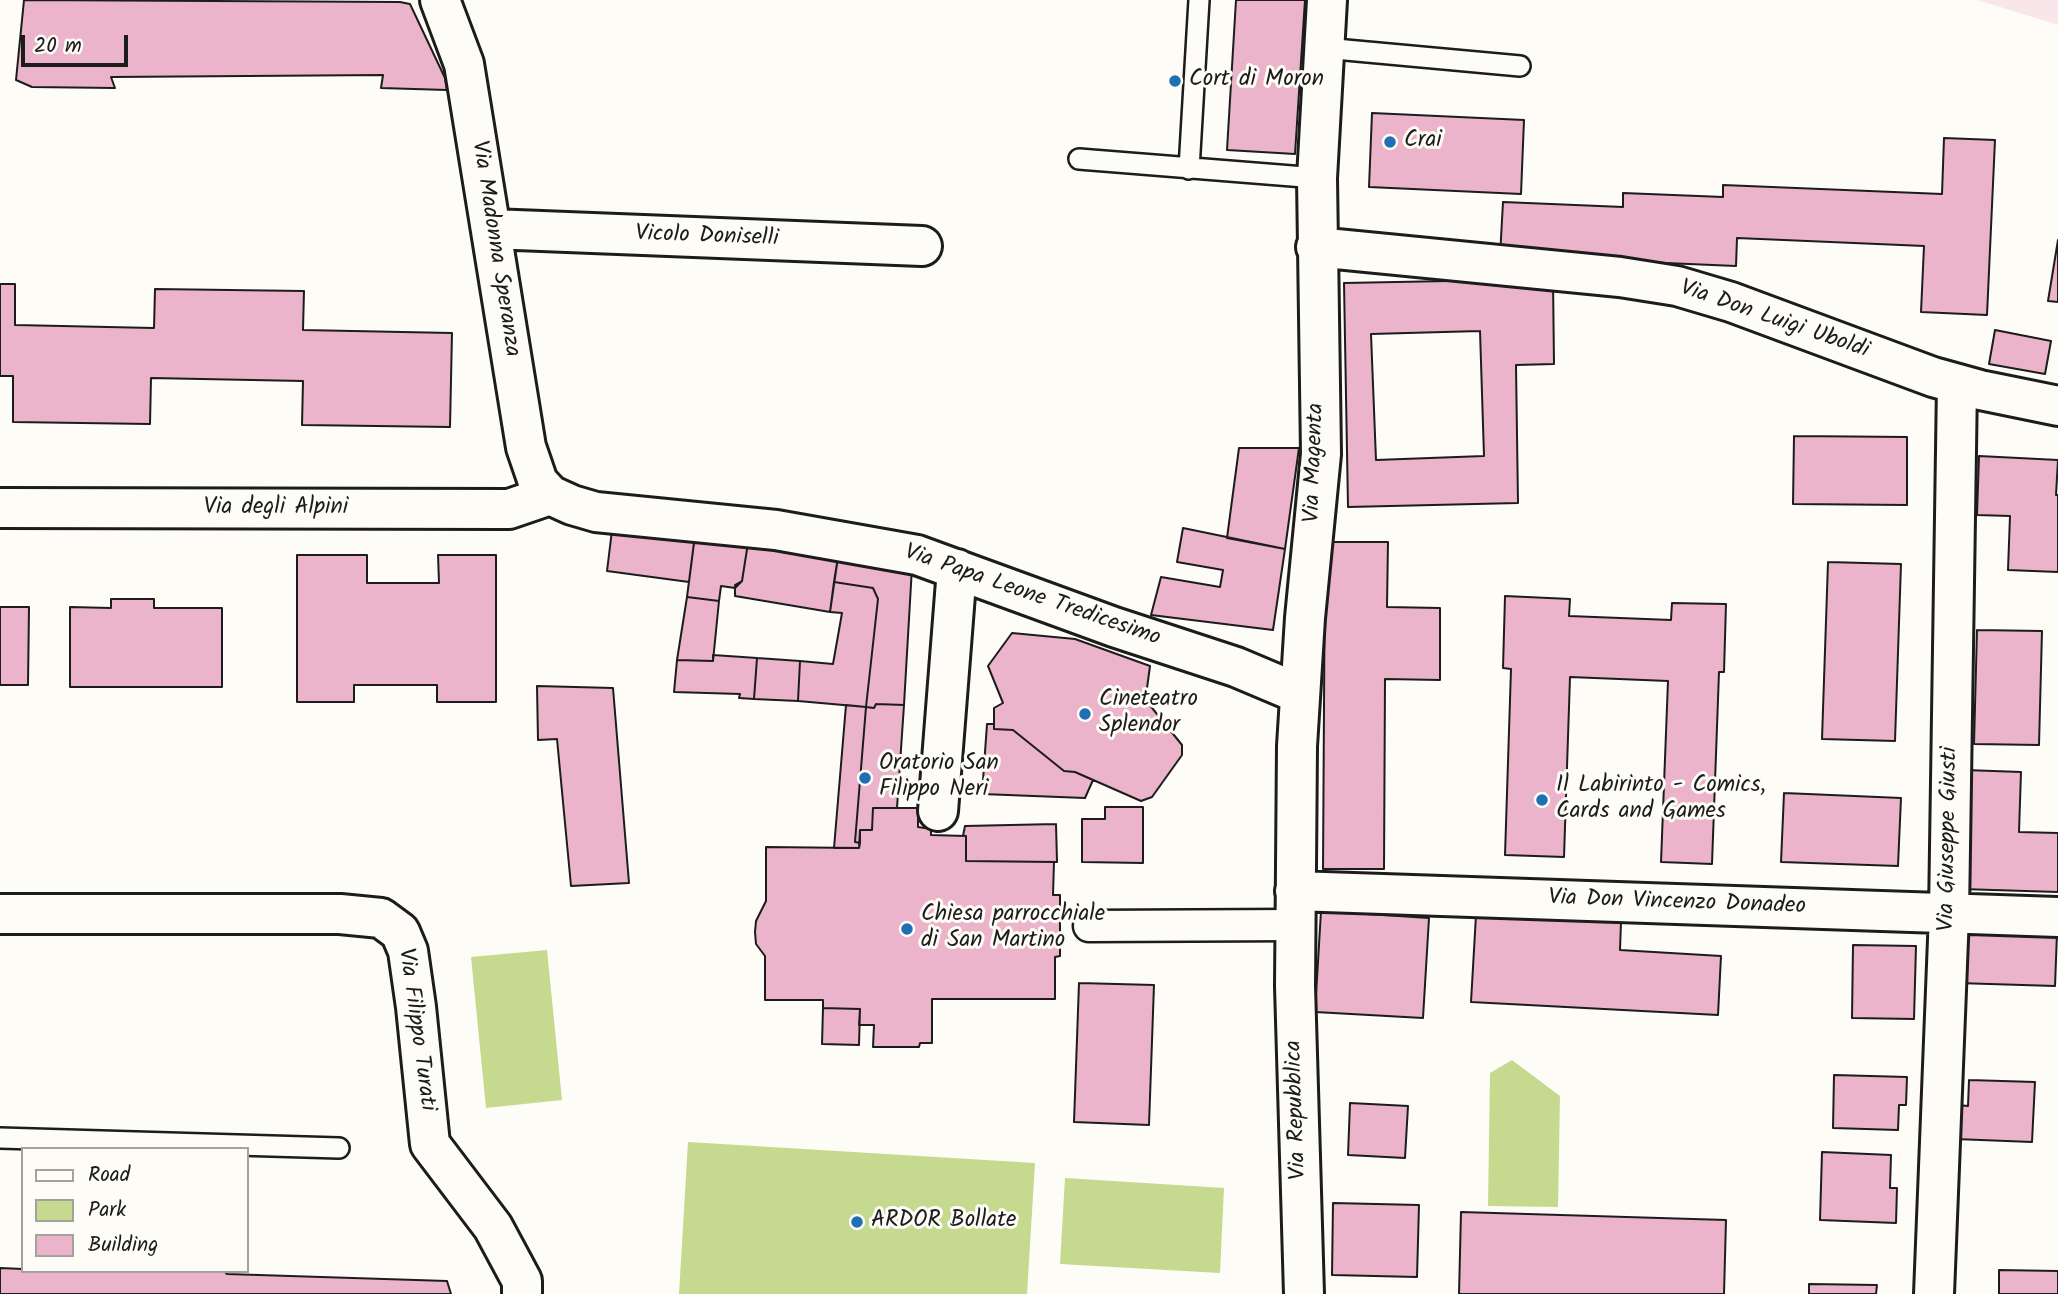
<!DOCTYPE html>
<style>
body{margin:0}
#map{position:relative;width:2058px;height:1294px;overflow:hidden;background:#fdfcf7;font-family:Kalam,sans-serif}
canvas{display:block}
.legend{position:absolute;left:21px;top:1147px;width:228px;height:126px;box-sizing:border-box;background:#fdfcf7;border:2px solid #a3a29f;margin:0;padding:9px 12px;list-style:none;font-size:21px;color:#1c1c1c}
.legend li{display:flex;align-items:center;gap:14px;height:35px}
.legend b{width:35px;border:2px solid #a3a29f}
.scale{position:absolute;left:21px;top:35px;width:107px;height:32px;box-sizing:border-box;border:4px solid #1c1c1c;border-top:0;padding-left:9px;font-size:21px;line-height:24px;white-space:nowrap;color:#1c1c1c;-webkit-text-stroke:5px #fdfcf7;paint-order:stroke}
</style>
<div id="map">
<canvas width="2058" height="1294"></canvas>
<ul class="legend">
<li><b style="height:9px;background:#fdfcf7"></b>Road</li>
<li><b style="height:19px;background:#c5da8f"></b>Park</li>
<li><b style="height:19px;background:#ebb4cb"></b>Building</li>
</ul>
<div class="scale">20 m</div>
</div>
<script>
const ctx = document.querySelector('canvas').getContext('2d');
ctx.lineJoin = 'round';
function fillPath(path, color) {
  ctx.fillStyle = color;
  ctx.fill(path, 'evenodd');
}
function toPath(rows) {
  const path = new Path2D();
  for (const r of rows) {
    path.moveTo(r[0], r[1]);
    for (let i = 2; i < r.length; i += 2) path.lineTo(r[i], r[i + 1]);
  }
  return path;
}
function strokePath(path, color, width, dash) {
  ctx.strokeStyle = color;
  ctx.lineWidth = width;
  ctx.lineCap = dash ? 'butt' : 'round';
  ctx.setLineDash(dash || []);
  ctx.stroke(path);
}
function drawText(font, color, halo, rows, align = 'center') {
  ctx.font = font + ' Kalam,sans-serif';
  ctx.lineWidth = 6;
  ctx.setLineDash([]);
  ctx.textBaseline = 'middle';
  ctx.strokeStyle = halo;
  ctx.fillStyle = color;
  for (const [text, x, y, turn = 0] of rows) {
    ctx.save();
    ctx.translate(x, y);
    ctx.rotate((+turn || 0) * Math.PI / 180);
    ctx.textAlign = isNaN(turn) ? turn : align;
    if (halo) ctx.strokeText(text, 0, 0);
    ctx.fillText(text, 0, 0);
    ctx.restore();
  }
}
const built = toPath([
 [1978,0,2058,0,2058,25]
]);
const green = toPath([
 [547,950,562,1100,486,1108,471,957],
 [1512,1060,1560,1096,1558,1207,1488,1206,1490,1073],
 [688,1142,1035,1163,1027,1294,679,1294],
 [1065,1178,1224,1188,1220,1273,1060,1264]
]);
const building = toPath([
 [24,0,400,2,410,4,445,78,447,90,381,88,383,75,111,77,115,88,32,87,16,80,24,0],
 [1236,0,1305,0,1295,154,1227,150,1236,0],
 [1372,113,1524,120,1521,194,1369,187,1372,113],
 [1944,138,1995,140,1987,315,1921,312,1924,246,1737,238,1736,266,1500,256,1503,202,1623,207,1623,193,1723,197,1723,185,1942,194,1944,138],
 [2058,240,2058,302,2048,301,2058,240],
 [1553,279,1554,364,1516,365,1518,503,1348,507,1344,283,1553,279],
 [1480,331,1484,456,1376,460,1371,334,1480,331],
 [0,284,15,284,15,325,154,328,155,289,304,291,303,330,452,333,450,427,302,425,303,381,151,378,150,424,13,422,13,376,0,376,0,284],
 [1995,330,2051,341,2045,374,1989,364,1995,330],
 [1794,436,1907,437,1907,505,1793,504,1794,436],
 [1239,448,1299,448,1285,549,1227,538,1239,448],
 [1979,456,2058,460,2056,495,2058,495,2058,572,2008,570,2010,516,1977,515,1979,456],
 [613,522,695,535,689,582,607,571,613,522],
 [1183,528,1285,549,1273,630,1151,615,1161,577,1220,587,1223,570,1177,562,1183,528],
 [695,535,748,543,742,581,735,588,721,586,719,601,687,597,695,535],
 [1325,542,1388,542,1387,607,1440,608,1440,680,1385,679,1384,869,1323,869,1325,542],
 [748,543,838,557,830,612,735,596,735,585,742,581,748,543],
 [297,555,367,555,367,583,439,583,438,555,496,555,496,702,437,702,437,685,354,685,354,702,297,702,297,555],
 [838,557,912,567,904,705,876,704,874,708,866,707,878,599,873,588,834,582,838,557],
 [1828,562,1901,564,1895,741,1822,739,1828,562],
 [834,582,873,588,878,599,866,707,798,701,800,661,833,664,842,613,830,612,834,582],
 [1505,596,1570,599,1569,616,1671,620,1672,603,1726,604,1724,672,1719,672,1712,864,1661,862,1668,681,1570,677,1564,857,1505,855,1511,669,1503,668,1505,596],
 [687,597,719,601,713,661,677,660,687,597],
 [111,599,154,599,154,608,222,608,222,687,70,687,70,607,111,608,111,599],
 [0,607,29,607,28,685,0,685,0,607],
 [1977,630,2042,631,2039,745,1974,744,1977,630],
 [1012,633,1075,639,1150,666,1147,688,1140,693,1182,745,1182,755,1152,797,1141,801,1075,772,1064,771,1013,730,994,729,994,708,1003,703,988,666,1012,633],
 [713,655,757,658,754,699,739,698,740,694,674,692,677,660,713,661,713,655],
 [757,658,800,661,798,701,754,699,757,658],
 [537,686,613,688,629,883,571,886,557,739,538,740,537,686],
 [876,704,904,705,897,808,873,808,872,830,860,830,860,843,855,842,866,707,874,708,876,704],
 [846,705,866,707,855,842,860,843,859,848,834,848,846,705],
 [987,724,994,724,994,729,1013,730,1064,771,1075,772,1093,780,1085,798,982,794,987,724],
 [1965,770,2021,772,2019,832,2058,833,2058,892,1961,889,1965,770],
 [1784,793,1901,798,1898,866,1781,862,1784,793],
 [1105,807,1143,807,1143,863,1082,862,1082,819,1105,819,1105,807],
 [873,808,918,808,918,827,931,829,931,835,966,836,966,861,1054,862,1053,895,1060,895,1060,956,1055,957,1055,999,932,999,932,1043,920,1043,919,1047,873,1047,874,1025,859,1025,860,1009,823,1008,823,1000,765,1000,765,956,756,944,755,932,756,921,766,901,766,847,859,848,860,830,872,830,873,808],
 [1056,824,1057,862,966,861,966,836,963,836,965,826,1056,824],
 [1321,911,1429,918,1423,1018,1315,1012,1321,911],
 [1476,915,1621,922,1620,950,1721,956,1718,1015,1471,1002,1476,915],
 [1959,929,2057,933,2055,986,1957,983,1959,929],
 [1853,945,1916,946,1914,1019,1852,1018,1853,945],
 [1079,983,1154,985,1149,1125,1074,1122,1079,983],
 [823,1008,860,1009,859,1045,822,1044,823,1008],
 [1834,1075,1907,1077,1906,1105,1899,1105,1898,1130,1833,1128,1834,1075],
 [1969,1080,2035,1082,2032,1142,1955,1139,1957,1105,1968,1106,1969,1080],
 [1350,1103,1408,1106,1405,1158,1348,1155,1350,1103],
 [1822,1152,1891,1155,1890,1188,1897,1188,1896,1223,1820,1220,1822,1152],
 [1333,1203,1419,1205,1417,1277,1332,1275,1333,1203],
 [1461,1212,1726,1220,1724,1294,1459,1294,1461,1212],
 [0,1268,23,1269,23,1271,224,1271,227,1274,447,1281,451,1294,0,1294,0,1268],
 [1999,1270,2058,1271,2058,1294,1999,1294,1999,1270],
 [1809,1284,1877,1285,1876,1294,1809,1294,1809,1284]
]);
const service = toPath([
 [1324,48,1520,66],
 [1079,159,1317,178],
 [1189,169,1199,0],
 [0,1138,339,1148]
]);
const pedestrian = toPath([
 [1089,926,1295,925]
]);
const minor = toPath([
 [440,0,464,64,526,447,538,482,550,495,572,505,596,512,776,530,917,555,1114,627,1236,667,1300,694],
 [491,229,922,246],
 [1316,247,1620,277,1677,286,1731,302,1933,377,1980,390,2058,406],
 [0,508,509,509,550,495],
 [938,811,957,569],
 [1295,891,2058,917],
 [0,914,340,914,381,918,400,932,408,951,416,1007,430,1144,493,1227,522,1281,522,1294],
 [1304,1294,1295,986,1297,746,1305,618,1321,454,1317,178,1327,0],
 [1934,1294,1949,914,1957,384]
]);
const markers = [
 [1175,81,7,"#1f6fb2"],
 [1390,142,7,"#1f6fb2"],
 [1085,714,7,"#1f6fb2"],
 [865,778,7,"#1f6fb2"],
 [1542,800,7,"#1f6fb2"],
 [907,929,7,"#1f6fb2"],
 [857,1222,7,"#1f6fb2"]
];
const poiNames = [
 ["Cort di Moron",1189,81],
 ["Crai",1404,142],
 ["Cineteatro",1099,701],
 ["Splendor",1099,727],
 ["Oratorio San",879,765],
 ["Filippo Neri",879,791],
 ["Il Labirinto - Comics,",1556,787],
 ["Cards and Games",1556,813],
 ["Chiesa parrocchiale",921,916],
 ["di San Martino",921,942],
 ["ARDOR Bollate",871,1222]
];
const streetNames = [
 ["Vicolo Doniselli",707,238,2],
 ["Via Madonna Speranza",494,249,81],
 ["Via Don Luigi Uboldi",1774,321,19],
 ["Via Magenta",1316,463,-88],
 ["Via degli Alpini",276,509],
 ["Via Papa Leone Tredicesimo",1032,597,19],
 ["Via Giuseppe Giusti",1950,839,-89],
 ["Via Don Vincenzo Donadeo",1677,904,2],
 ["Via Filippo Turati",415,1030,82],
 ["Via Repubblica",1298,1110,-92]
];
fillPath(built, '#f8e6ea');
fillPath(green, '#c5da8f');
fillPath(building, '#ebb4cb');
strokePath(building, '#1c1c1c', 2);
strokePath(service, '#1c1c1c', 24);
strokePath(pedestrian, '#1c1c1c', 35);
strokePath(minor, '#1c1c1c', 44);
strokePath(service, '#fdfcf7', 19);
strokePath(pedestrian, '#fdfcf7', 30);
strokePath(minor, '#fdfcf7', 38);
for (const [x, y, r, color] of markers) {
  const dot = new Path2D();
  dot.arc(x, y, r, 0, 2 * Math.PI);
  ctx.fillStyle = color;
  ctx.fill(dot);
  strokePath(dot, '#fdfcf7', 2.5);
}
drawText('23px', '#1c1c1c', '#fdfcf7', poiNames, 'left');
drawText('23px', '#1c1c1c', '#fdfcf7', streetNames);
</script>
